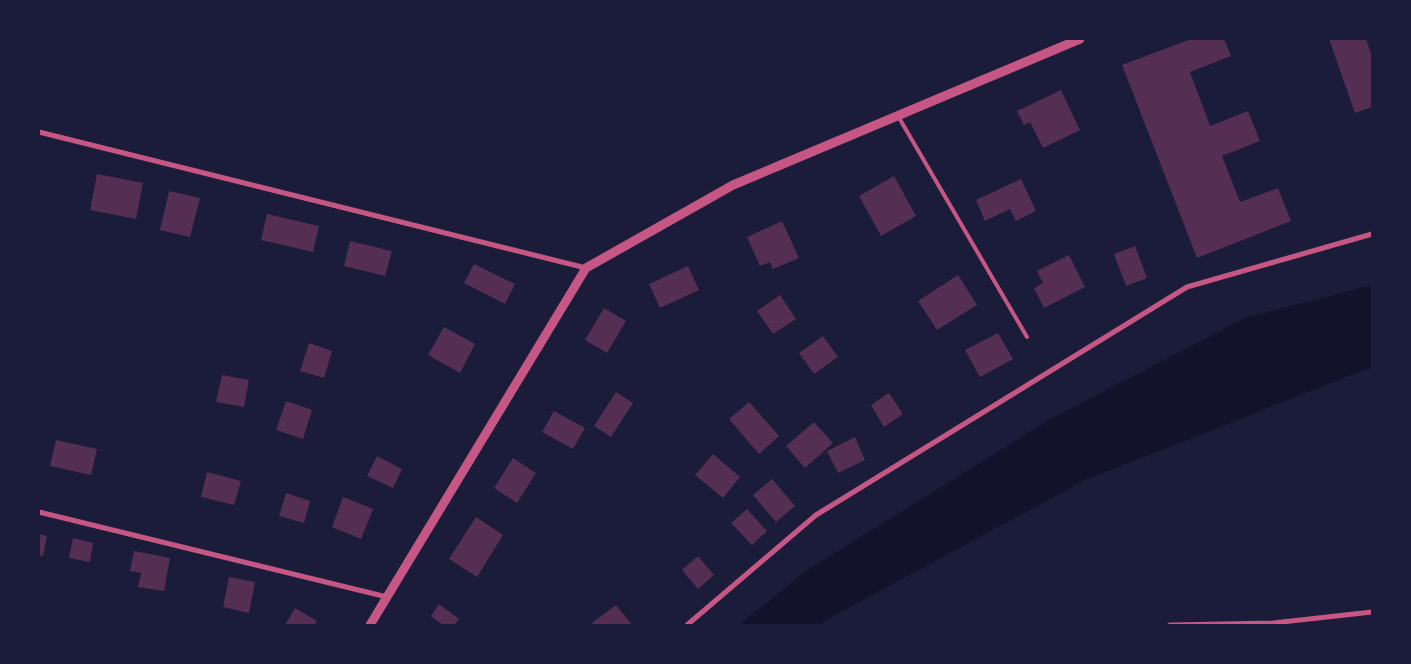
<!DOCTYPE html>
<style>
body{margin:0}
#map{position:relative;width:1411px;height:664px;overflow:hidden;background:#1b1b3a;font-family:"Alegreya Sans",sans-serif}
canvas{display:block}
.frame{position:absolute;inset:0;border:40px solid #1b1b3a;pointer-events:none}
</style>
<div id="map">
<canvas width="1411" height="664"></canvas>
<div class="frame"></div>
</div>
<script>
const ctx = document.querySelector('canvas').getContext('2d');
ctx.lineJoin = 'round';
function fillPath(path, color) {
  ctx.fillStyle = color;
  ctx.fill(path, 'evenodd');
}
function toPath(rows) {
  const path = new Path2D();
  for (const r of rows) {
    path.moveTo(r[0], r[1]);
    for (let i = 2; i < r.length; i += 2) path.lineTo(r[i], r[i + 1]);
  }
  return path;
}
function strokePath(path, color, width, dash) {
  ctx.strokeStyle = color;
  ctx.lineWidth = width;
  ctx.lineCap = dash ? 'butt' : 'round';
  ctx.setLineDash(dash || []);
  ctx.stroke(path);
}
const water = toPath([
 [1372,285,1372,367,1085,480,826,620,820,625,739,625,806,571,1049,420,1245,318]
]);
const building = toPath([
 [1191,39,1224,39,1231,56,1190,72,1210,126,1248,111,1260,141,1222,156,1240,202,1278,188,1291,221,1197,258,1122,65],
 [1329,39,1366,39,1372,56,1372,107,1355,113],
 [1061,90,1080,130,1043,148,1030,122,1024,125,1017,111],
 [97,174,143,183,136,219,90,210],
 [894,176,916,216,881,236,859,196],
 [1021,179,1036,211,1016,221,1010,209,985,221,976,200],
 [169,191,200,198,190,237,160,230],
 [267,214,319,226,313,252,261,240],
 [782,221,799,258,773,269,770,262,760,266,747,237],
 [350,241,392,251,385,276,344,266],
 [1135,246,1147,278,1126,286,1114,254],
 [1069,255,1085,287,1044,308,1034,288,1043,283,1037,271],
 [474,264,515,284,505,304,464,283],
 [688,266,699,290,660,308,649,284],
 [958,275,977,305,937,330,918,301],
 [780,295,796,319,773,334,757,311],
 [604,308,626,321,607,353,585,340],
 [444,327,475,344,460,373,428,355],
 [998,333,1013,359,980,377,965,350],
 [823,336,838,357,814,374,799,353],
 [309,343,332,351,324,378,300,371],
 [222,375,249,380,244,407,216,402],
 [616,392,633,403,611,437,594,426],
 [889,393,903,414,884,427,871,405],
 [286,401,312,410,303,439,276,430],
 [749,402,779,436,759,454,729,419],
 [554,411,585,428,573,449,542,432],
 [814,422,833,443,805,468,786,446],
 [855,437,865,460,838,473,827,451],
 [56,440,97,449,91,475,50,466],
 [713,454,740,477,723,498,695,475],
 [377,456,402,469,393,488,367,476],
 [513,458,536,473,517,503,494,488],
 [207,472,241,481,234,505,201,497],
 [772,479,795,506,776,522,753,495],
 [286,493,310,501,304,523,279,516],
 [343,497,373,509,361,539,332,527],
 [747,509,767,531,752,545,731,523],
 [476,517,503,535,477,577,449,559],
 [39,534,47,536,43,556,39,555],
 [73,538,93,543,90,562,69,558],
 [134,551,170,558,164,591,138,587,141,573,130,571],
 [698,556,714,575,698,589,682,570],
 [229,577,255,582,249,613,223,607],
 [439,604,459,619,454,625,443,625,431,616],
 [616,605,632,625,594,625,592,623],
 [295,608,317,621,315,625,285,625]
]);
const service = toPath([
 [898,116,1027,337]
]);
const minor = toPath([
 [39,132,586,268],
 [39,512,387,597],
 [687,625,816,515,1187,287,1372,234],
 [1170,625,1273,623,1372,612]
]);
const tertiary = toPath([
 [370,625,586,268,733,185,1080,39]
]);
fillPath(water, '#12122b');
fillPath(building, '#542f53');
strokePath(service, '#c65784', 4);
strokePath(minor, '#c65784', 5);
strokePath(tertiary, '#c65784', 9);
</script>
